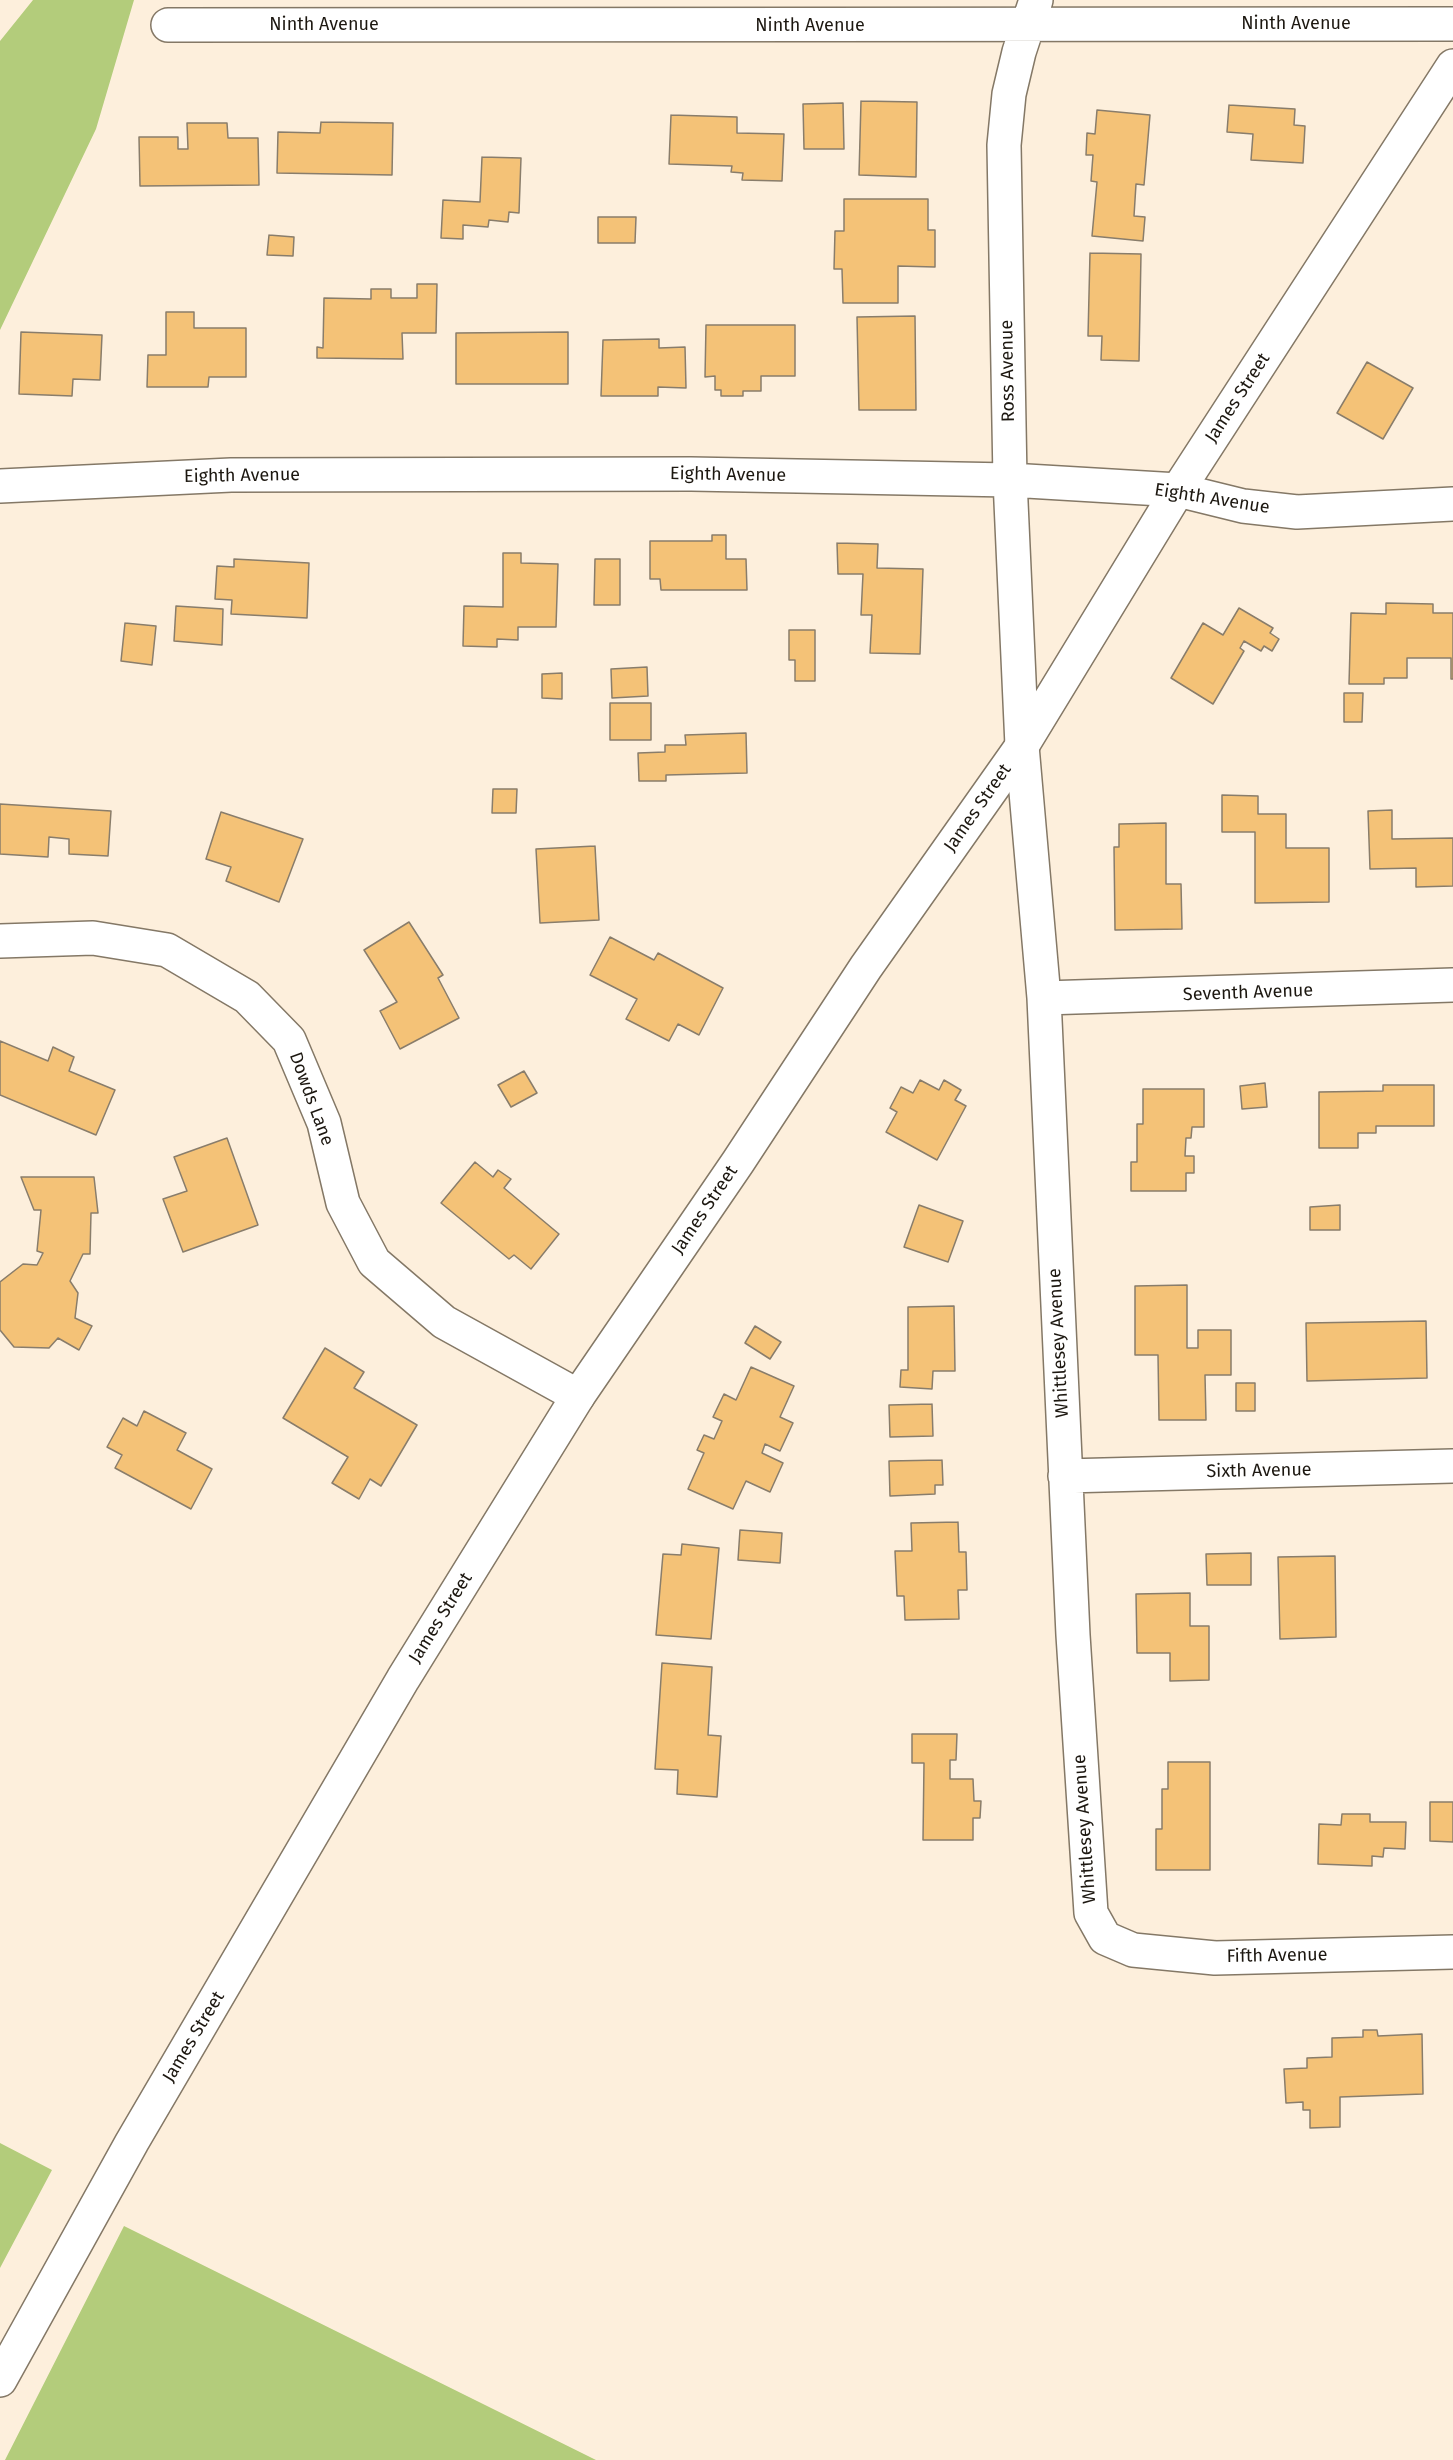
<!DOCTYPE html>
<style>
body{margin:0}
canvas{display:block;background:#fdefdc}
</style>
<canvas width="1453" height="2460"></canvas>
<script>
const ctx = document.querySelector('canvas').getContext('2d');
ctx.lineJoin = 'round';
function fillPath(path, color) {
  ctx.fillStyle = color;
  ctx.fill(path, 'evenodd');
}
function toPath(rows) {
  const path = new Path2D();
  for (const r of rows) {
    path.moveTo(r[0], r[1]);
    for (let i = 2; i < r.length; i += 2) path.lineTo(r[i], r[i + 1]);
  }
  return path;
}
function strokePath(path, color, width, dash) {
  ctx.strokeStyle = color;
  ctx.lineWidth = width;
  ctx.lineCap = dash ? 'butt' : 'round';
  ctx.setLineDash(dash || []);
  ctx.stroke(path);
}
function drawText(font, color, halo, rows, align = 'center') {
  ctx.font = font + ' "Fira Sans",sans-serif';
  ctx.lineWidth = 6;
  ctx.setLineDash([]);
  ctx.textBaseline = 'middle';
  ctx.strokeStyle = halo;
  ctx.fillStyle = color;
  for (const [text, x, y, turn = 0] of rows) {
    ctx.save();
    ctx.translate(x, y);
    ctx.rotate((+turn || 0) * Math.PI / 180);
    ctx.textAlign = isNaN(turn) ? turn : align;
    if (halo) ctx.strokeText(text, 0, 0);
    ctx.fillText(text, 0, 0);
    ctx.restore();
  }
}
const forest = toPath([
 [33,0,134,0,96,129,0,330,0,41],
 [0,2143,52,2170,0,2268],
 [124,2226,596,2460,5,2460]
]);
const building = toPath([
 [861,101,917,102,916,177,859,175,861,101],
 [843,103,844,149,804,149,803,104,843,103],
 [1229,105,1295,109,1294,125,1305,126,1303,163,1251,160,1253,134,1227,132,1229,105],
 [1097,110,1150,115,1144,185,1136,184,1134,216,1145,217,1143,241,1092,236,1097,182,1091,181,1093,155,1086,155,1087,133,1095,134,1097,110],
 [671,115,737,117,737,133,784,134,782,181,742,180,743,173,731,172,732,166,669,164,671,115],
 [321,122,393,123,392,175,277,173,278,132,320,133,321,122],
 [187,123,227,123,228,138,258,138,259,185,140,186,139,137,178,137,178,149,188,149,187,123],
 [482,157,521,158,519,213,509,212,508,222,489,220,488,227,463,225,463,239,441,238,443,200,480,202,482,157],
 [844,199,928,199,928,230,935,230,935,267,898,266,898,303,843,303,842,269,834,269,835,231,844,231,844,199],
 [598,217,636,217,635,243,598,243,598,217],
 [269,235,294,237,293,256,267,255,269,235],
 [1090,253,1141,254,1139,361,1101,360,1102,336,1088,336,1090,253],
 [417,284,437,284,436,333,402,333,403,359,317,358,317,347,323,348,324,298,371,299,371,289,391,289,391,298,417,298,417,284],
 [166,312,194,312,194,328,246,328,246,377,209,377,208,387,147,387,148,355,166,355,166,312],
 [915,316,916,410,859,410,857,317,915,316],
 [706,325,795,325,795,376,761,376,761,391,743,391,743,396,721,396,721,390,715,390,715,376,705,377,706,325],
 [21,332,102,335,100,380,73,379,72,396,19,394,21,332],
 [568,332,568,384,456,384,456,333,568,332],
 [659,339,659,348,685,347,686,388,658,387,658,396,601,396,603,340,659,339],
 [1367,362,1413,388,1383,439,1337,413,1367,362],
 [712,535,726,535,726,559,746,559,747,590,661,590,660,579,650,579,650,541,712,541,712,535],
 [837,543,878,544,877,568,923,569,920,654,870,653,872,615,861,615,863,574,838,574,837,543],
 [503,553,521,553,521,563,558,564,556,627,518,627,518,640,497,639,497,647,463,646,464,606,503,607,503,553],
 [234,559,309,563,307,618,231,614,232,600,215,599,217,566,234,567,234,559],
 [595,559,620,559,620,605,594,605,595,559],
 [1386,603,1433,604,1433,613,1453,613,1453,679,1451,679,1451,658,1407,658,1407,678,1384,678,1384,684,1349,684,1351,613,1386,614,1386,603],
 [176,606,223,609,222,645,174,641,176,606],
 [1239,608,1273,628,1270,633,1279,639,1272,651,1264,646,1261,651,1244,641,1240,648,1244,651,1213,704,1171,678,1203,623,1223,635,1239,608],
 [125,623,156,626,152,665,121,661,125,623],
 [789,630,815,630,815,681,795,681,795,660,789,660,789,630],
 [647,667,648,696,612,698,611,669,647,667],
 [562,673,562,699,542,698,542,674,562,673],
 [1344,693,1363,693,1362,722,1344,722,1344,693],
 [610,703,651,703,651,740,610,740,610,703],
 [746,733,747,773,666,775,666,781,639,781,638,753,665,752,665,745,686,745,685,735,746,733],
 [493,789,517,789,516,813,492,813,493,789],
 [1222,795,1258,796,1258,814,1286,814,1286,848,1329,848,1329,902,1255,903,1255,832,1222,832,1222,795],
 [0,804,111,811,108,856,69,854,69,839,49,837,48,857,0,854,0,804],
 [1392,810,1392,839,1453,838,1453,886,1416,887,1416,868,1370,869,1368,811,1392,810],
 [221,812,303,839,279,902,226,881,231,867,206,859,221,812],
 [1166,823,1166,884,1181,884,1182,929,1115,930,1114,847,1119,847,1119,824,1166,823],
 [595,846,599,920,540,923,536,849,595,846],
 [409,922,443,975,438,978,459,1018,400,1049,380,1011,397,1002,364,950,409,922],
 [610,937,654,960,658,953,723,988,699,1035,678,1024,669,1041,626,1019,637,999,590,975,610,937],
 [0,1041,48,1061,53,1047,74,1057,69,1071,115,1090,96,1135,0,1095,0,1041],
 [524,1071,537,1093,511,1107,498,1085,524,1071],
 [920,1080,939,1090,944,1080,961,1090,955,1100,966,1106,937,1160,886,1132,897,1112,890,1108,901,1087,913,1093,920,1080],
 [1265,1083,1267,1107,1242,1109,1240,1086,1265,1083],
 [1383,1085,1434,1085,1434,1126,1376,1126,1376,1133,1358,1133,1358,1148,1319,1148,1319,1092,1383,1091,1383,1085],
 [1143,1089,1204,1089,1204,1127,1192,1127,1191,1138,1186,1138,1185,1156,1194,1156,1194,1173,1186,1173,1186,1191,1131,1191,1131,1162,1137,1162,1137,1124,1143,1124,1143,1089],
 [227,1138,258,1225,183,1252,163,1199,187,1191,174,1157,227,1138],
 [475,1162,493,1177,498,1170,511,1179,504,1188,559,1234,531,1269,514,1255,509,1259,441,1203,475,1162],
 [21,1177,94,1177,98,1213,91,1213,90,1254,83,1254,70,1281,78,1293,75,1318,92,1326,79,1350,58,1338,49,1348,14,1347,0,1330,0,1282,23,1264,37,1265,43,1253,37,1251,41,1210,34,1210,21,1177],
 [919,1205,963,1221,948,1262,904,1247,919,1205],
 [1340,1205,1340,1230,1310,1230,1310,1207,1340,1205],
 [1187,1285,1187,1348,1198,1348,1198,1330,1231,1330,1231,1375,1205,1375,1206,1420,1159,1420,1158,1355,1135,1355,1135,1286,1187,1285],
 [954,1306,955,1371,933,1371,932,1389,900,1387,901,1370,908,1370,908,1307,954,1306],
 [1426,1321,1427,1378,1307,1381,1306,1323,1426,1321],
 [755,1326,781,1342,770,1359,745,1343,755,1326],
 [325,1348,364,1372,354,1388,417,1425,381,1486,370,1479,359,1499,332,1483,348,1457,283,1418,325,1348],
 [751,1367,794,1386,780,1417,793,1423,780,1451,765,1444,762,1453,783,1463,770,1492,746,1481,733,1509,688,1489,704,1453,697,1450,704,1435,714,1439,722,1421,713,1417,724,1394,736,1400,751,1367],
 [1236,1383,1255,1383,1255,1411,1236,1411,1236,1383],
 [932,1404,933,1436,890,1437,889,1405,932,1404],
 [144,1411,186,1433,177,1450,212,1469,191,1509,115,1468,122,1455,107,1447,123,1418,137,1426,144,1411],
 [942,1460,943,1485,935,1485,935,1494,890,1496,889,1461,942,1460],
 [958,1522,959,1552,966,1552,967,1590,958,1590,959,1619,905,1620,904,1596,897,1596,895,1551,912,1551,911,1523,958,1522],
 [740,1530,782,1533,780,1563,738,1560,740,1530],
 [682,1544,719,1548,711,1639,656,1635,663,1554,681,1555,682,1544],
 [1251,1553,1251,1585,1207,1585,1206,1554,1251,1553],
 [1335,1556,1336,1637,1280,1639,1278,1557,1335,1556],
 [1190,1593,1190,1626,1209,1626,1209,1680,1170,1681,1170,1653,1137,1653,1136,1594,1190,1593],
 [662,1663,712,1667,708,1735,721,1736,717,1797,677,1794,678,1770,655,1769,662,1663],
 [912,1734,957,1734,956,1760,950,1760,950,1779,973,1779,974,1801,981,1801,980,1818,973,1818,973,1840,923,1840,924,1763,912,1763,912,1734],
 [1168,1762,1210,1762,1210,1870,1156,1870,1156,1829,1162,1829,1162,1789,1168,1789,1168,1762],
 [1430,1802,1453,1802,1453,1842,1430,1841,1430,1802],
 [1342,1814,1370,1814,1370,1822,1406,1822,1405,1849,1384,1848,1383,1857,1372,1856,1372,1866,1318,1864,1319,1824,1341,1825,1342,1814],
 [1363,2030,1377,2030,1378,2036,1422,2034,1423,2094,1340,2097,1340,2127,1310,2128,1310,2110,1303,2110,1303,2102,1286,2103,1284,2069,1307,2068,1307,2058,1332,2057,1332,2038,1363,2037,1363,2030]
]);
const minor = toPath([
 [1036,0,1019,52,1009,94,1004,145,1010,480,1022,746,1044,998,1073,1635,1091,1913,1105,1938,1133,1950,1215,1958,1453,1952],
 [168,25,1453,24],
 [0,486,231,475,691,474,1010,480,1178,490,1243,506,1297,512,1453,504],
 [0,941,93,938,167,950,247,997,289,1040,324,1123,343,1203,374,1262,444,1322,578,1396],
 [1044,998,1453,985],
 [1065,1476,1453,1466]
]);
const secondary = toPath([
 [0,2380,132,2142,403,1679,578,1396,738,1162,866,967,1022,746,1178,490,1453,66]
]);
const streetNames = [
 ["Ninth Avenue",1296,24],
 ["Ninth Avenue",324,25],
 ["Ninth Avenue",810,26],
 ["Ross Avenue",1008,371,-91],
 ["James Street",1238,398,-57],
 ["Eighth Avenue",728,475,1],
 ["Eighth Avenue",242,476,-1],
 ["Eighth Avenue",1212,499,9],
 ["James Street",978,808,-55],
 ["Seventh Avenue",1248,993,-2],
 ["Dowds Lane",311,1099,70],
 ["James Street",705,1210,-56],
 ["Whittlesey Avenue",1059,1343,-93],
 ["Sixth Avenue",1259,1471,-1],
 ["James Street",441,1618,-58],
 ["Whittlesey Avenue",1085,1829,-94],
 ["Fifth Avenue",1277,1956,-1],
 ["James Street",194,2037,-59]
];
fillPath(forest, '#b3cc7b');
fillPath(building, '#f4c277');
strokePath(building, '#897d6b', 1.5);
strokePath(minor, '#847866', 36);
strokePath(secondary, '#847866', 36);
strokePath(minor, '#fff', 33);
strokePath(secondary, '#fff', 33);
drawText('18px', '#1c1710', '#fff', streetNames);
</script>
